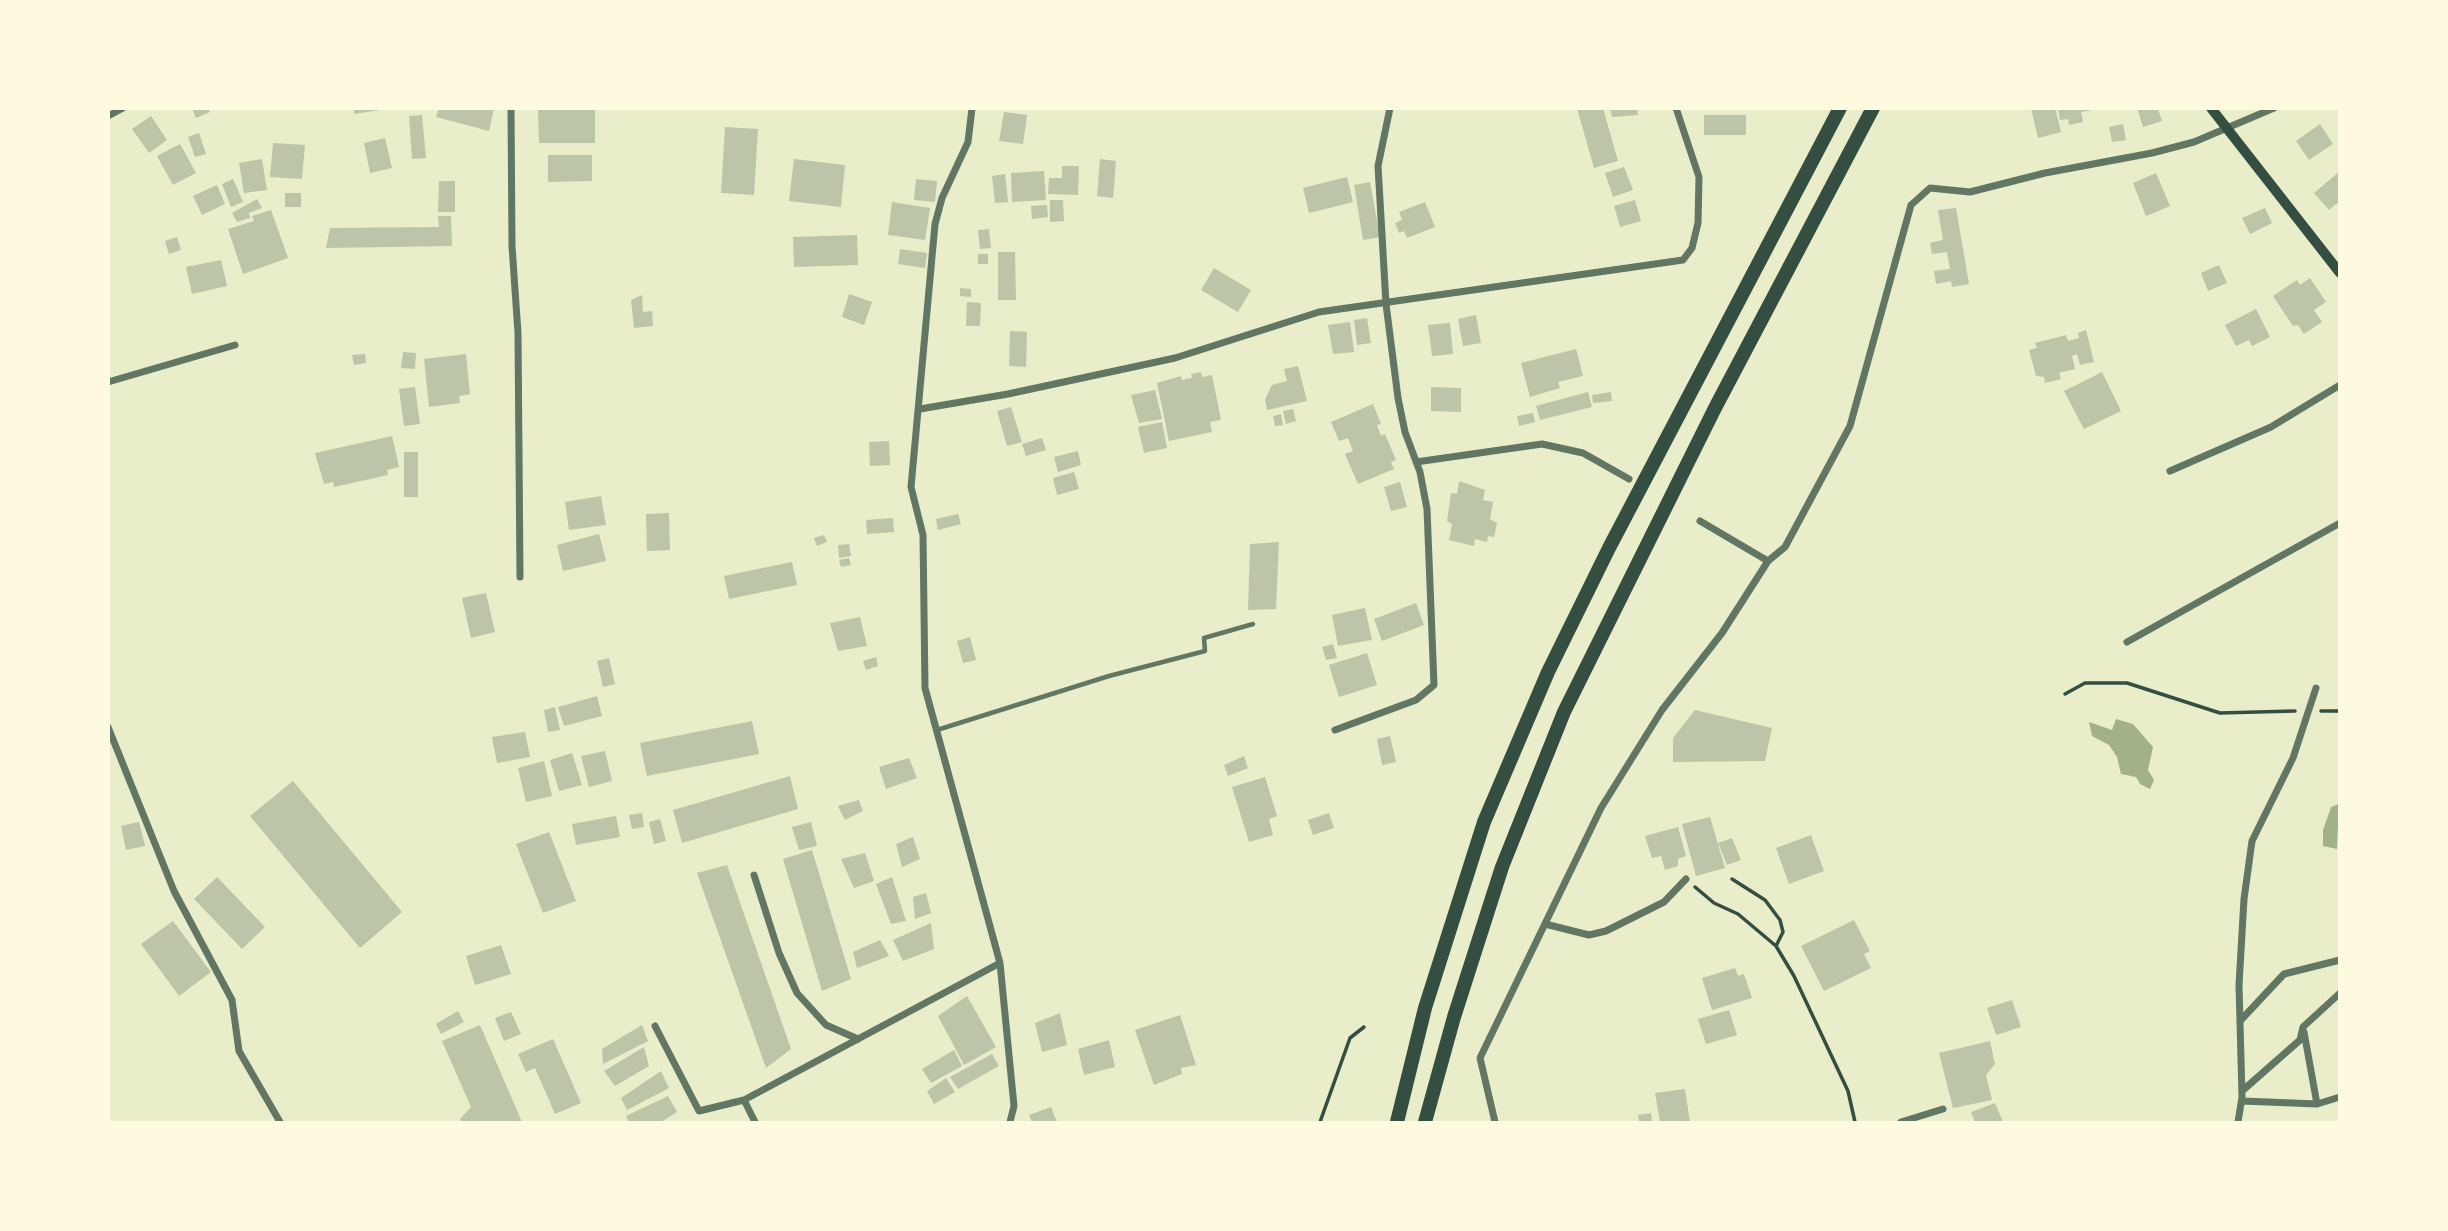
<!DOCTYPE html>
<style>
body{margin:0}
#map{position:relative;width:2448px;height:1231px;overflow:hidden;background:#e9edc9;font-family:Cabin,sans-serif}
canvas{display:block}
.frame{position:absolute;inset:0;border:110px solid #fefae0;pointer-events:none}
</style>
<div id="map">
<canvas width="2448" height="1231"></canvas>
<div class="frame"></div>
</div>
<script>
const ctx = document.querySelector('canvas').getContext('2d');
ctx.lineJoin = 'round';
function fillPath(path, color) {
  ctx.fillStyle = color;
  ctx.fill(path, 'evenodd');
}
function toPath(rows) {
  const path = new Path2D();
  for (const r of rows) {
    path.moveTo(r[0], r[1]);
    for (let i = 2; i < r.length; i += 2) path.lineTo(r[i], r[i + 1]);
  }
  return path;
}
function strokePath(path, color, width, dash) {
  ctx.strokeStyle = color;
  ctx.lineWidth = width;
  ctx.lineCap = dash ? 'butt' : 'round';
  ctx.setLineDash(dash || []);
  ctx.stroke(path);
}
const water = toPath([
 [2116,719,2133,724,2153,747,2148,770,2154,780,2150,789,2140,784,2136,777,2121,774,2117,757,2109,745,2092,736,2089,722,2112,730],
 [2339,804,2337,849,2323,846,2323,830,2331,807]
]);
const building = toPath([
 [192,108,208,108,210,112,196,118],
 [354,108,380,108,380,110,354,114],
 [439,108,494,108,489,131,436,117],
 [538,108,595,110,595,143,539,143],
 [1577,108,1603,108,1618,161,1594,168],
 [1610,108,1637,108,1638,115,1612,117],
 [2031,108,2055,108,2061,132,2038,138],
 [2058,108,2093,108,2093,110,2081,112,2083,122,2069,125,2068,119,2060,120],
 [2137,108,2158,109,2162,121,2143,127],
 [1004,112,1027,115,1023,144,999,141],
 [422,115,426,158,412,159,409,116],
 [1704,115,1746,115,1746,135,1704,135],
 [151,116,167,140,149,153,132,129],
 [2123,124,2126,140,2112,142,2109,127],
 [2320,124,2333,144,2309,160,2296,141],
 [725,127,758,129,754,195,721,193],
 [199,133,206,154,195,157,188,137],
 [385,138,392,168,370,173,364,143],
 [273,143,305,145,302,179,270,177],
 [180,144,196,173,173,185,157,156],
 [548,155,592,155,592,181,548,182],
 [262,159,267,190,244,193,239,163],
 [794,159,845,165,841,207,789,201],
 [1100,159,1116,161,1113,198,1097,196],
 [1062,166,1079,166,1078,195,1048,194,1049,178,1062,178],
 [1624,167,1633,190,1613,197,1605,173],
 [1044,171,1046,200,1012,202,1011,173],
 [2340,171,2340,206,2337,203,2329,210,2314,193],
 [2156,173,2170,206,2146,216,2133,183],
 [1005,174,1008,202,995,203,992,176],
 [1347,177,1353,202,1309,213,1303,188],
 [233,179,243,202,231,207,222,184],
 [916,179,937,181,935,202,914,200],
 [439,181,455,181,455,212,438,212],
 [1370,182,1380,237,1363,240,1354,185],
 [217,185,225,204,202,215,193,196],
 [285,193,301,193,301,207,285,207],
 [257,199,262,208,249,213,250,218,237,222,232,213],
 [1050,200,1063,200,1064,221,1050,222],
 [1635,200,1641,221,1620,227,1614,206],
 [892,202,930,208,925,240,888,235],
 [1425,202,1435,227,1407,238,1404,231,1399,233,1395,223,1402,220,1399,212],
 [1047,205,1048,217,1032,219,1031,206],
 [1956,208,1969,284,1952,287,1951,281,1936,284,1934,271,1950,269,1947,252,1932,254,1930,243,1943,240,1938,210],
 [2265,208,2272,223,2250,234,2242,218],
 [271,210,288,258,243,274,228,229,254,221,252,216],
 [438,216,451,216,452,246,326,248,330,228,439,227],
 [989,229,991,248,980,249,978,230],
 [857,235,858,265,794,267,793,237],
 [177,237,181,250,169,254,165,241],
 [900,249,927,253,925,268,898,264],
 [998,252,1015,252,1016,300,998,300],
 [978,254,988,254,988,264,978,264],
 [221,260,227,286,192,294,186,267],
 [2219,265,2227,283,2208,291,2201,273],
 [1214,268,1251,290,1238,312,1201,290],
 [2310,278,2326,302,2314,310,2322,322,2304,334,2298,325,2293,326,2273,296,2297,280,2300,285],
 [960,288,971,289,971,297,960,296],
 [849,294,872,302,864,325,842,317],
 [642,295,643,312,652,311,653,326,634,328,631,300],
 [967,302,981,303,980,326,966,326],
 [2256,309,2270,337,2252,346,2249,340,2236,346,2225,325],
 [1476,315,1481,343,1463,346,1458,319],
 [1367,318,1371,343,1357,345,1354,320],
 [1350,322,1354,352,1333,354,1328,325],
 [1450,323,1453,354,1432,356,1428,325],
 [2086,330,2094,362,2080,365,2077,354,2072,356,2075,369,2059,373,2061,379,2045,383,2044,377,2036,376,2029,350,2037,348,2035,343,2066,335,2068,341,2079,338,2078,333],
 [1010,331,1027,332,1026,367,1009,366],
 [1576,349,1583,376,1558,382,1560,388,1530,397,1521,363],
 [403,352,416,353,415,369,401,368],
 [365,354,366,363,354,365,352,355],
 [466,354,470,394,459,396,460,403,429,407,424,359],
 [1298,366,1307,401,1267,410,1265,399,1272,385,1287,381,1284,369],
 [1201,372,1202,377,1212,375,1221,420,1210,422,1212,432,1169,441,1157,383,1181,376,1182,380,1192,378,1191,374],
 [2102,372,2121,411,2084,429,2064,391],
 [415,387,420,424,404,426,399,389],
 [1431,387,1461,388,1461,412,1431,411],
 [1155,390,1162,419,1139,423,1131,395],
 [1588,392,1592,407,1540,420,1536,406],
 [1611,392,1612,401,1593,403,1592,395],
 [1373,404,1381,424,1377,425,1381,436,1385,434,1396,460,1391,462,1394,469,1358,484,1345,454,1353,451,1348,438,1339,441,1331,422],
 [1011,407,1022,442,1007,446,997,411],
 [1293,409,1296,421,1286,424,1283,411],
 [1533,413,1535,422,1519,426,1517,416],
 [1281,414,1283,425,1275,426,1273,416],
 [1162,422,1167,448,1144,453,1138,427],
 [392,436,399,467,387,470,388,475,334,487,333,482,324,484,315,453],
 [1042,438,1046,450,1026,456,1022,444],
 [889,441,890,465,870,466,869,442],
 [1078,451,1081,465,1058,472,1054,457],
 [404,452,418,452,418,497,404,497],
 [1074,472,1079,489,1057,495,1053,478],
 [1459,481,1485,490,1483,500,1493,502,1490,519,1497,523,1494,537,1488,536,1487,542,1475,539,1474,546,1449,540,1452,524,1447,521,1451,493,1457,494],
 [1400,482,1407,507,1391,511,1384,487],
 [601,496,606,525,569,530,565,502],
 [669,513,670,550,647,551,646,514],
 [958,514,961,524,938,530,936,519],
 [893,518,894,532,867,534,866,520],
 [599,534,606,561,563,571,557,545],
 [824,535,827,542,817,546,814,538],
 [1279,542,1276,609,1248,610,1250,544],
 [849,544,851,556,839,558,838,545],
 [849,558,851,565,841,567,839,560],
 [792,562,797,585,729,599,724,576],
 [486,593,495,632,471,638,462,598],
 [1416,603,1424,625,1382,641,1374,619],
 [1365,608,1372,640,1338,646,1332,615],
 [860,617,867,646,838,651,830,623],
 [970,637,976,660,963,663,957,641],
 [1333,644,1337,658,1326,660,1322,647],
 [1367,653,1377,685,1339,697,1329,665],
 [876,657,878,666,866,670,863,661],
 [609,658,615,684,603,687,597,661],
 [597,696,602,716,564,726,558,707],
 [555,707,560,730,548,732,544,710],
 [1695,710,1772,728,1765,761,1673,762,1673,738],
 [752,721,759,754,647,776,640,743],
 [525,732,530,757,497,763,492,737],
 [1390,736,1396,762,1382,765,1377,739],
 [605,751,612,781,589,787,581,756],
 [572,753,582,785,559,791,550,760],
 [1244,756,1248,768,1228,776,1224,765],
 [909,758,917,778,886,789,879,767],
 [544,761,552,796,526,802,518,768],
 [790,776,798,809,682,843,673,810],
 [1265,777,1277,816,1269,819,1273,835,1249,842,1232,787],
 [293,781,402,912,360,948,250,816],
 [859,800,863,811,845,820,838,806],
 [642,813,644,827,632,829,629,815],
 [1329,813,1334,828,1313,835,1308,820],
 [616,816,620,837,576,845,572,824],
 [1710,817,1725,868,1696,876,1682,824],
 [660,819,666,841,654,844,649,822],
 [139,822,145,846,126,850,121,826],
 [811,822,817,846,799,850,792,827],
 [1678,827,1686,856,1678,859,1678,866,1665,870,1661,856,1652,858,1645,836],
 [549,832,576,901,543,913,516,844],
 [1811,835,1824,871,1789,884,1776,848],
 [913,837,920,859,902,867,896,844],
 [1732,838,1741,860,1727,865,1718,843],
 [812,850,851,979,822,991,783,859],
 [865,853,874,881,854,888,841,859],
 [727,865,791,1049,766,1068,697,873],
 [217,877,265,927,242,949,194,899],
 [892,877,906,921,891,924,876,884],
 [926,893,931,913,915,919,913,897],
 [1854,920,1870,951,1864,954,1871,968,1824,991,1801,946],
 [173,921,211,972,179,996,141,944],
 [931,923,934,949,903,961,893,940],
 [880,940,889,956,857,968,853,952],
 [501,945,511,974,475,985,466,956],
 [1735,968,1738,976,1744,974,1752,998,1712,1010,1702,978],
 [967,996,996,1047,964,1065,938,1016],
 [2012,1000,2021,1027,1996,1035,1987,1008],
 [1729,1010,1737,1035,1706,1044,1698,1019],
 [458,1011,464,1022,441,1034,436,1024],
 [511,1012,521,1034,504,1041,495,1018],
 [1060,1013,1067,1045,1042,1052,1035,1023],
 [1180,1015,1196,1065,1181,1068,1182,1074,1154,1085,1135,1030],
 [480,1025,522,1122,462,1122,460,1119,471,1107,442,1041],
 [642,1025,648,1041,603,1064,602,1049],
 [553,1039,581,1103,555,1114,535,1068,526,1072,518,1054],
 [1109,1040,1115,1067,1084,1075,1078,1049],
 [1990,1041,1995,1064,1986,1075,1992,1100,1953,1108,1939,1053],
 [644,1047,649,1066,615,1086,604,1071],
 [954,1050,962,1066,931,1083,922,1069],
 [992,1054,999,1066,958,1089,950,1077],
 [661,1071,669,1088,627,1110,621,1098],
 [946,1078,955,1092,934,1104,927,1091],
 [1685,1089,1690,1122,1660,1122,1655,1093],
 [668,1096,677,1112,661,1122,629,1122,626,1116],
 [1995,1103,2003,1122,1975,1122,1971,1112],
 [1051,1107,1057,1122,1032,1122,1029,1115],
 [1651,1113,1652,1122,1639,1122,1638,1115]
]);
const path = toPath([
 [2065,694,2085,683,2127,683,2220,713,2295,711],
 [2321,711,2340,711],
 [1732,879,1765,900,1780,920,1783,932,1776,946],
 [1695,887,1714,903,1738,914,1776,946,1794,976,1848,1091,1855,1122],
 [1320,1122,1350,1038,1364,1027]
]);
const service = toPath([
 [937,730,1109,676,1205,651,1204,638,1253,624]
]);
const minor = toPath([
 [511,108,512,246,518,333,520,577],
 [972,108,968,142,942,198,935,224,911,487,923,535,925,688,1000,963,1014,1106,1010,1122],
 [108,116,123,108],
 [108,382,235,345],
 [920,409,1008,394,1175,358,1319,312,1683,260,1692,248,1698,223,1699,177,1676,108],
 [1416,462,1542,444,1583,453,1629,479],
 [2170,471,2271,427,2340,385],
 [1700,521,1768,561,1785,547,1850,426,1911,205,1930,188,1970,192,2045,173,2152,153,2194,142,2274,108],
 [2127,642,2340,523],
 [108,727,174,891,232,1000,239,1051,280,1122],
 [1335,730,1416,700,1434,685,1427,509,1420,472,1405,432,1398,398,1386,304,1378,166,1390,108],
 [754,875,779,953,797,993,826,1025,858,1039],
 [1545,924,1589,935,1606,931,1664,902,1686,879],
 [2240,1021,2284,974,2340,960],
 [655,1026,699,1111,744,1100],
 [2304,1032,2317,1104],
 [2242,1091,2300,1040,2303,1027,2340,993],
 [2242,1101,2317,1104,2340,1097],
 [755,1122,744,1100,1000,963],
 [1495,1122,1480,1058,1601,808,1662,710,1722,633,1768,561],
 [1901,1122,1943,1109],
 [2238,1122,2242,1097,2239,985,2244,899,2252,841,2293,758,2316,688]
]);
const secondary = toPath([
 [2211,108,2340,273]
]);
const motorway = toPath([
 [1397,1122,1425,1008,1484,822,1548,672,1609,548,1840,108],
 [1425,1122,1454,1017,1502,867,1564,712,1715,408,1873,108]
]);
fillPath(water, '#a3b18a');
fillPath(building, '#bcc5a7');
strokePath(path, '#344e41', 3.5);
strokePath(service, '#617663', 4.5);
strokePath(minor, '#617663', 7);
strokePath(secondary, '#344e41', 10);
strokePath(motorway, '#344e41', 14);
</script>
